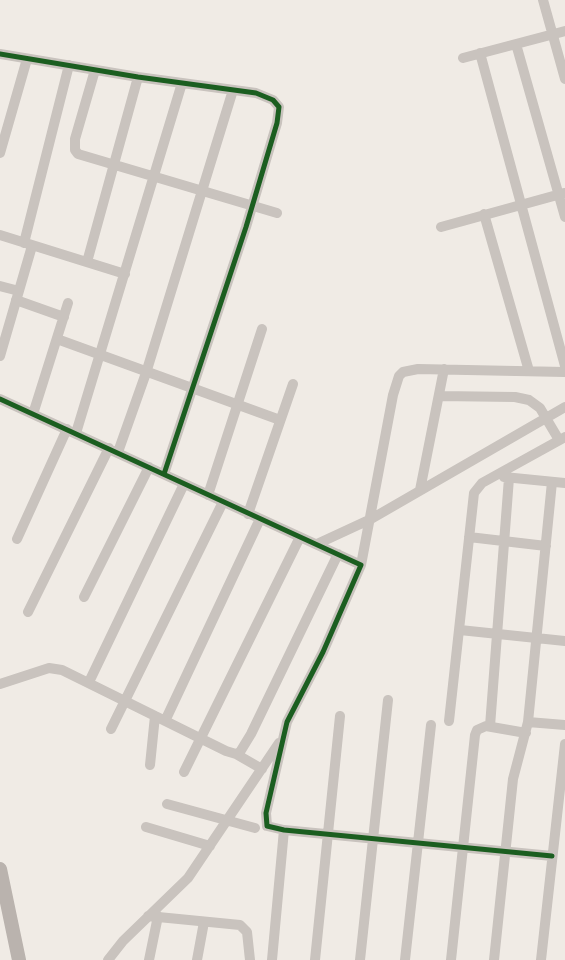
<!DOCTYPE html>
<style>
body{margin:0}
canvas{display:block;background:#f0ebe5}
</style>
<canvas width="565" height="960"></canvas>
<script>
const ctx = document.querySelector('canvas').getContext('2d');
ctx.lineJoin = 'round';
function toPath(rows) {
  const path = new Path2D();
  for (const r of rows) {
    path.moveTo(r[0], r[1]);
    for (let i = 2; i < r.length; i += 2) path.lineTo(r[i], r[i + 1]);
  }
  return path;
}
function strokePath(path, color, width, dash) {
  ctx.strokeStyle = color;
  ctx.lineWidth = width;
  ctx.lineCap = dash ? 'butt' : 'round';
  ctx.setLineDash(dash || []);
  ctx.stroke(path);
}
const street = toPath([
 [543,0,565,79],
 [516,44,565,217],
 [480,53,565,366],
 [0,54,138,77,256,93,273,100,279,107,277,123,246,227,164,474],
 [463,58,565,31],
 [95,70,75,139,75,150,78,154,277,213],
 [0,153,27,59],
 [484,214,529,371],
 [441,227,564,193],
 [0,235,125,274],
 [24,243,69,65],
 [87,262,138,77],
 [0,286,19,291],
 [16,300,64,317],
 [57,339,280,420],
 [0,356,32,246],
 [439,396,515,397,529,400,540,408,559,440],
 [0,399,361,565,323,652,287,722,266,813,267,826,284,830,552,856],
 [33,414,68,303],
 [76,433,182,83],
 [118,452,146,373,233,90],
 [504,477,565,483],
 [420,490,444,369],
 [208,495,262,329],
 [248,514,293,384],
 [469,537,546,546],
 [17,539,67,429],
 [317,544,371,519,565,407],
 [361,565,393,395,399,376,403,372,418,369,565,372],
 [84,597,149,467],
 [28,612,109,448],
 [460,630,565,641],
 [89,682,184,484],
 [0,684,49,668,62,670,226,751,236,754,240,752,251,734,338,554],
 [165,721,260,519],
 [449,721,474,493,482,483,565,437],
 [528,722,565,725],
 [490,726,509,478],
 [111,729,223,502],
 [236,754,262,769],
 [150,765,155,716],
 [184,772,300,537],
 [167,804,255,828],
 [146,827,210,846],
 [148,916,240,925,247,932,250,960],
 [108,960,123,941,188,878,279,743],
 [149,960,158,916],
 [197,960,204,922],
 [272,960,284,830],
 [315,960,340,716],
 [360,960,388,700],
 [405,960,431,725],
 [451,960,475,735,477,730,486,726,526,733],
 [494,960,513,779,528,722,552,482],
 [541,960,565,744]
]);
const secondary = toPath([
 [0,869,19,960]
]);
const cycleway = toPath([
 [0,54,138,77,256,93,273,100,279,107,277,123,246,227,164,474],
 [0,399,361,565,323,652,287,722,266,813,267,826,284,830,552,856]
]);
strokePath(street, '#c9c3be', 10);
strokePath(secondary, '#bab3ae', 14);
strokePath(cycleway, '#1b5e20', 5);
</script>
